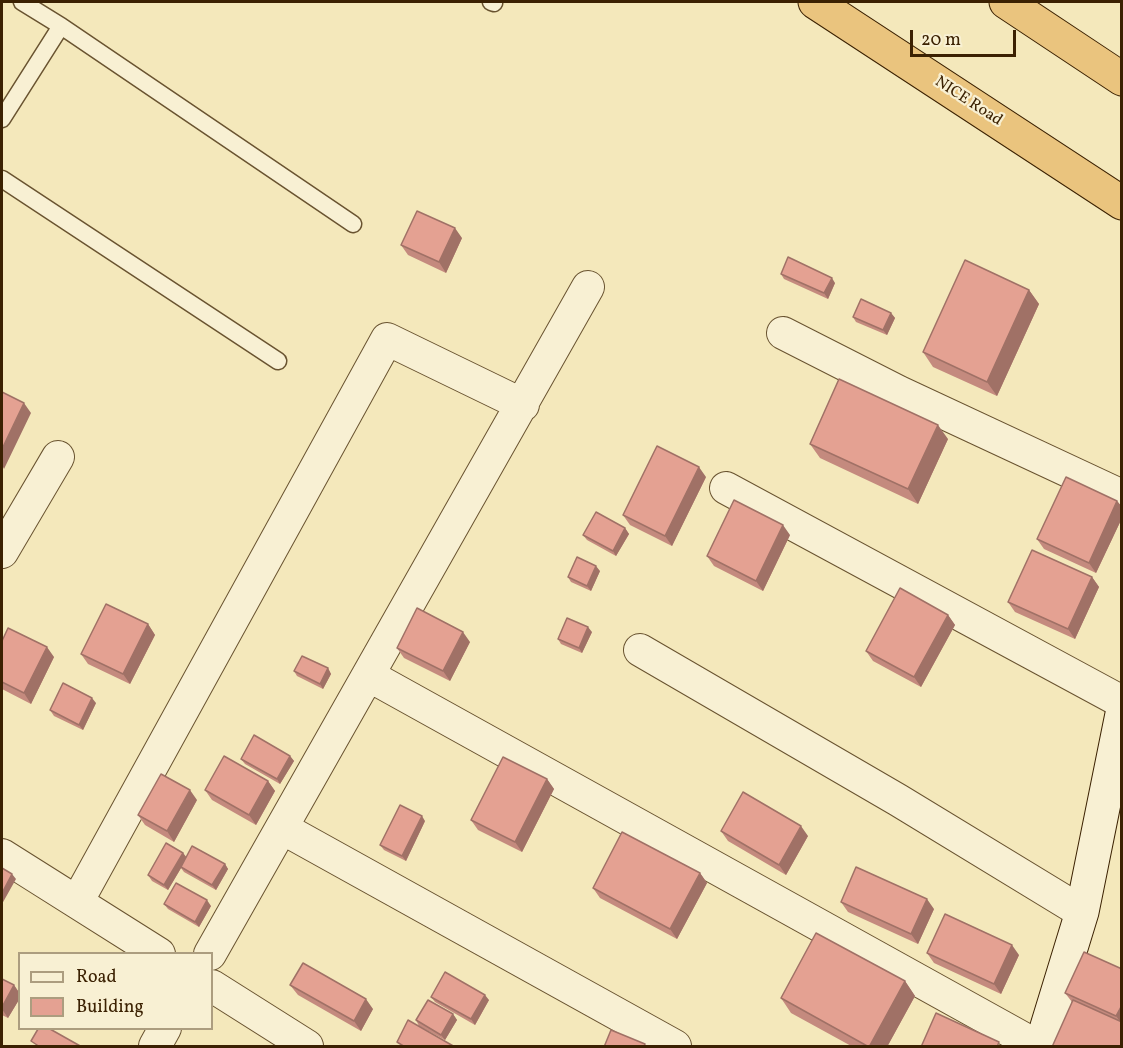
<!DOCTYPE html>
<style>
body{margin:0}
#map{position:relative;width:1123px;height:1048px;overflow:hidden;background:#f4e8bb;font-family:Vollkorn,serif}
canvas{display:block}
.frame{position:absolute;inset:0;border:3px solid #3b2102;pointer-events:none}
.legend{position:absolute;left:18px;top:952px;width:195px;height:78px;box-sizing:border-box;background:#f8f0d3;border:2px solid #ac9d7f;margin:0;padding:8px 10px;list-style:none;font-size:18px;color:#3b2102}
.legend li{display:flex;align-items:center;gap:12px;height:30px}
.legend b{width:30px;border:2px solid #ac9d7f}
.scale{position:absolute;left:910px;top:30px;width:106px;height:27px;box-sizing:border-box;border:3px solid #3b2102;border-top:0;padding-left:8px;font-size:18px;line-height:21px;white-space:nowrap;color:#3b2102;-webkit-text-stroke:4px #f8f0d3;paint-order:stroke}
</style>
<div id="map">
<canvas width="1123" height="1048"></canvas>
<div class="frame"></div>
<ul class="legend">
<li><b style="height:8px;background:#f8f0d3"></b>Road</li>
<li><b style="height:16px;background:#e4a192"></b>Building</li>
</ul>
<div class="scale">20 m</div>
</div>
<script>
const ctx = document.querySelector('canvas').getContext('2d');
ctx.lineJoin = 'round';
function toPath(rows) {
  const path = new Path2D();
  for (const r of rows) {
    path.moveTo(r[0], r[1]);
    for (let i = 2; i < r.length; i += 2) path.lineTo(r[i], r[i + 1]);
  }
  return path;
}
function strokePath(path, color, width, dash) {
  ctx.strokeStyle = color;
  ctx.lineWidth = width;
  ctx.lineCap = dash ? 'butt' : 'round';
  ctx.setLineDash(dash || []);
  ctx.stroke(path);
}
function fillPath(path, color) {
  ctx.fillStyle = color;
  ctx.fill(path, 'evenodd');
}
function drawText(font, color, halo, rows, align = 'center') {
  ctx.font = font + ' Vollkorn,serif';
  ctx.lineWidth = 4.5;
  ctx.setLineDash([]);
  ctx.textBaseline = 'middle';
  ctx.strokeStyle = halo;
  ctx.fillStyle = color;
  for (const [text, x, y, turn = 0] of rows) {
    ctx.save();
    ctx.translate(x, y);
    ctx.rotate((+turn || 0) * Math.PI / 180);
    ctx.textAlign = isNaN(turn) ? turn : align;
    if (halo) ctx.strokeText(text, 0, 0);
    ctx.fillText(text, 0, 0);
    ctx.restore();
  }
}
const lane = toPath([
 [22,2,61,26],
 [491,2,494,3],
 [2,119,61,26,353,224],
 [2,179,278,361]
]);
const street = toPath([
 [783,333,899,392,1122,496],
 [726,488,1122,702],
 [2,552,58,457],
 [640,650,898,800,1082,912],
 [368,675,1037,1046],
 [282,828,675,1046],
 [2,855,159,954],
 [77,902,387,339,523,405],
 [210,954,588,287],
 [212,986,307,1046],
 [155,1046,165,1028]
]);
const secondary = toPath([
 [1041,1046,1082,912,1122,714]
]);
const highway = toPath([
 [815,2,1122,203],
 [1006,2,1122,79]
]);
const wall = toPath([
 [462,238,446,273,408,255,401,245],
 [781,274,835,283,828,299,784,279],
 [1029,290,1039,304,997,396,933,367,923,352],
 [891,313,895,318,887,335,856,322,853,317],
 [948,439,918,504,820,458,810,444],
 [706,477,672,546,630,525,623,515],
 [1117,501,1122,507,1122,518,1096,573,1044,549,1037,539],
 [625,528,629,534,616,556,587,540,583,535],
 [790,535,763,591,714,566,707,556],
 [600,571,591,591,571,582,568,577],
 [1092,577,1099,587,1075,639,1015,612,1008,602],
 [948,615,955,625,921,687,873,661,866,651],
 [148,624,155,635,130,684,88,664,81,654],
 [592,632,582,653,561,644,558,639],
 [2,641,54,657,31,704,2,689],
 [470,642,450,681,404,658,397,648],
 [328,668,331,674,323,689,297,676,294,671],
 [96,703,83,730,54,716,50,710],
 [290,756,294,761,280,784,245,764,241,759],
 [547,779,554,789,522,852,478,830,471,820],
 [268,781,275,791,256,825,212,800,205,790],
 [197,800,174,842,145,825,138,815],
 [425,821,406,861,384,850,380,845],
 [721,831,808,836,786,875,728,841],
 [183,853,186,857,225,864,228,869,216,890,184,872,181,868,168,890,152,881,148,875],
 [700,873,707,883,677,939,600,898,593,888],
 [841,902,934,909,918,944,848,912],
 [164,904,211,906,199,927,168,909],
 [927,953,1019,955,1001,994,934,963],
 [1122,969,1122,1047,1072,1002,1065,993],
 [2,979,14,985,20,994,20,998,8,1018,2,1015],
 [905,981,915,996,887,1047,853,1047,791,1013,781,998],
 [290,985,373,1009,361,1031,298,995],
 [431,997,489,1000,475,1025,435,1002],
 [453,1014,457,1020,445,1040,419,1026,416,1020]
]);
const shadedWall = toPath([
 [455,228,462,238,446,273,439,262],
 [832,278,835,283,828,299,824,293],
 [1029,290,1039,304,997,396,987,382],
 [891,313,895,318,887,335,883,330],
 [24,403,31,413,4,469,2,465,2,449],
 [938,425,948,439,918,504,908,489],
 [699,467,706,477,672,546,665,536],
 [1117,501,1122,507,1122,518,1096,573,1089,563],
 [783,525,790,535,763,591,756,581],
 [625,528,629,534,616,556,613,551],
 [596,566,600,571,591,591,587,586],
 [1092,577,1099,587,1075,639,1068,629],
 [948,615,955,625,921,687,914,677],
 [148,624,155,635,130,684,123,674],
 [588,627,592,632,582,653,579,648],
 [463,632,470,642,450,681,443,671],
 [47,647,54,657,31,704,24,693],
 [328,668,331,674,323,689,320,684],
 [92,698,96,703,83,730,79,725],
 [290,756,294,761,280,784,277,779],
 [547,779,554,789,522,852,515,842],
 [268,781,275,791,256,825,249,815],
 [190,790,197,800,174,842,167,831],
 [422,816,425,821,406,861,402,856],
 [801,826,808,836,786,875,779,865],
 [183,853,187,858,168,890,164,885],
 [225,864,228,869,216,890,212,885],
 [700,873,707,883,677,939,670,929],
 [12,874,16,879,2,904,2,893],
 [927,899,934,909,918,944,911,934],
 [207,900,211,906,199,927,195,922],
 [1012,945,1019,955,1001,994,994,984],
 [905,981,915,996,887,1047,869,1047],
 [14,985,20,994,20,998,8,1018,2,1009,2,1007],
 [485,995,489,1000,475,1025,471,1019],
 [366,999,373,1009,361,1031,354,1021],
 [1122,1005,1122,1024,1116,1016],
 [453,1014,457,1020,445,1040,441,1035]
]);
const building = toPath([
 [417,211,455,228,439,262,401,245,417,211],
 [788,257,832,278,824,293,781,274,788,257],
 [965,260,1029,290,987,382,923,352,965,260],
 [861,299,891,313,883,330,853,317,861,299],
 [839,379,938,425,908,489,810,444,839,379],
 [2,392,24,403,2,449,2,392],
 [657,446,699,467,665,536,623,515,657,446],
 [1066,477,1117,501,1089,563,1037,539,1066,477],
 [734,500,783,525,756,581,707,556,734,500],
 [596,512,625,528,613,551,583,535,596,512],
 [1032,550,1092,577,1068,629,1008,602,1032,550],
 [577,557,596,566,587,586,568,577,577,557],
 [900,588,948,615,914,677,866,651,900,588],
 [106,604,148,624,123,674,81,654,106,604],
 [417,608,463,632,443,671,397,648,417,608],
 [567,618,588,627,579,648,558,639,567,618],
 [8,628,47,647,24,693,2,682,2,641,8,628],
 [302,656,328,668,320,684,294,671,302,656],
 [63,683,92,698,79,725,50,710,63,683],
 [254,735,290,756,277,779,241,759,254,735],
 [224,756,268,781,249,815,205,790,224,756],
 [503,757,547,779,515,842,471,820,503,757],
 [161,774,190,790,167,831,138,815,161,774],
 [743,792,801,826,779,865,721,831,743,792],
 [400,805,422,816,402,856,380,845,400,805],
 [622,832,700,873,670,929,593,888,622,832],
 [166,843,183,853,164,885,148,875,166,843],
 [192,846,225,864,212,885,181,867,192,846],
 [856,867,927,899,911,934,841,902,856,867],
 [2,868,12,874,2,893,2,868],
 [176,883,207,900,195,922,164,904,176,883],
 [945,914,1012,945,994,984,927,953,945,914],
 [816,933,905,981,869,1047,781,998,816,933],
 [1084,952,1122,969,1122,1005,1116,1016,1065,993,1084,952],
 [303,963,366,999,354,1021,290,985,303,963],
 [445,972,485,995,471,1019,431,997,445,972],
 [2,979,14,985,2,1007,2,979],
 [428,1000,453,1014,441,1035,416,1020,428,1000],
 [1073,1000,1122,1022,1122,1047,1052,1047,1073,1000],
 [936,1013,999,1042,997,1047,921,1047,936,1013],
 [408,1020,455,1047,405,1047,397,1042,408,1020],
 [38,1029,50,1029,82,1047,40,1047,31,1041,38,1029],
 [611,1030,645,1044,644,1047,604,1047,611,1030]
]);
const streetNames = [
 ["NICE Road",968,102,33]
];
strokePath(lane, '#695330', 19);
strokePath(street, '#695330', 34);
strokePath(secondary, '#3b2102', 35);
strokePath(highway, '#3b2102', 35);
strokePath(lane, '#f8f0d3', 16);
strokePath(street, '#f8f0d3', 32);
strokePath(secondary, '#f8f0d3', 33);
strokePath(highway, '#eac47e', 33);
fillPath(wall, '#c48a7e');
fillPath(shadedWall, '#a07166');
fillPath(building, '#e4a192');
strokePath(building, '#a07166', 1.5);
drawText('16px', '#3b2102', '#f8f0d3', streetNames);
</script>
